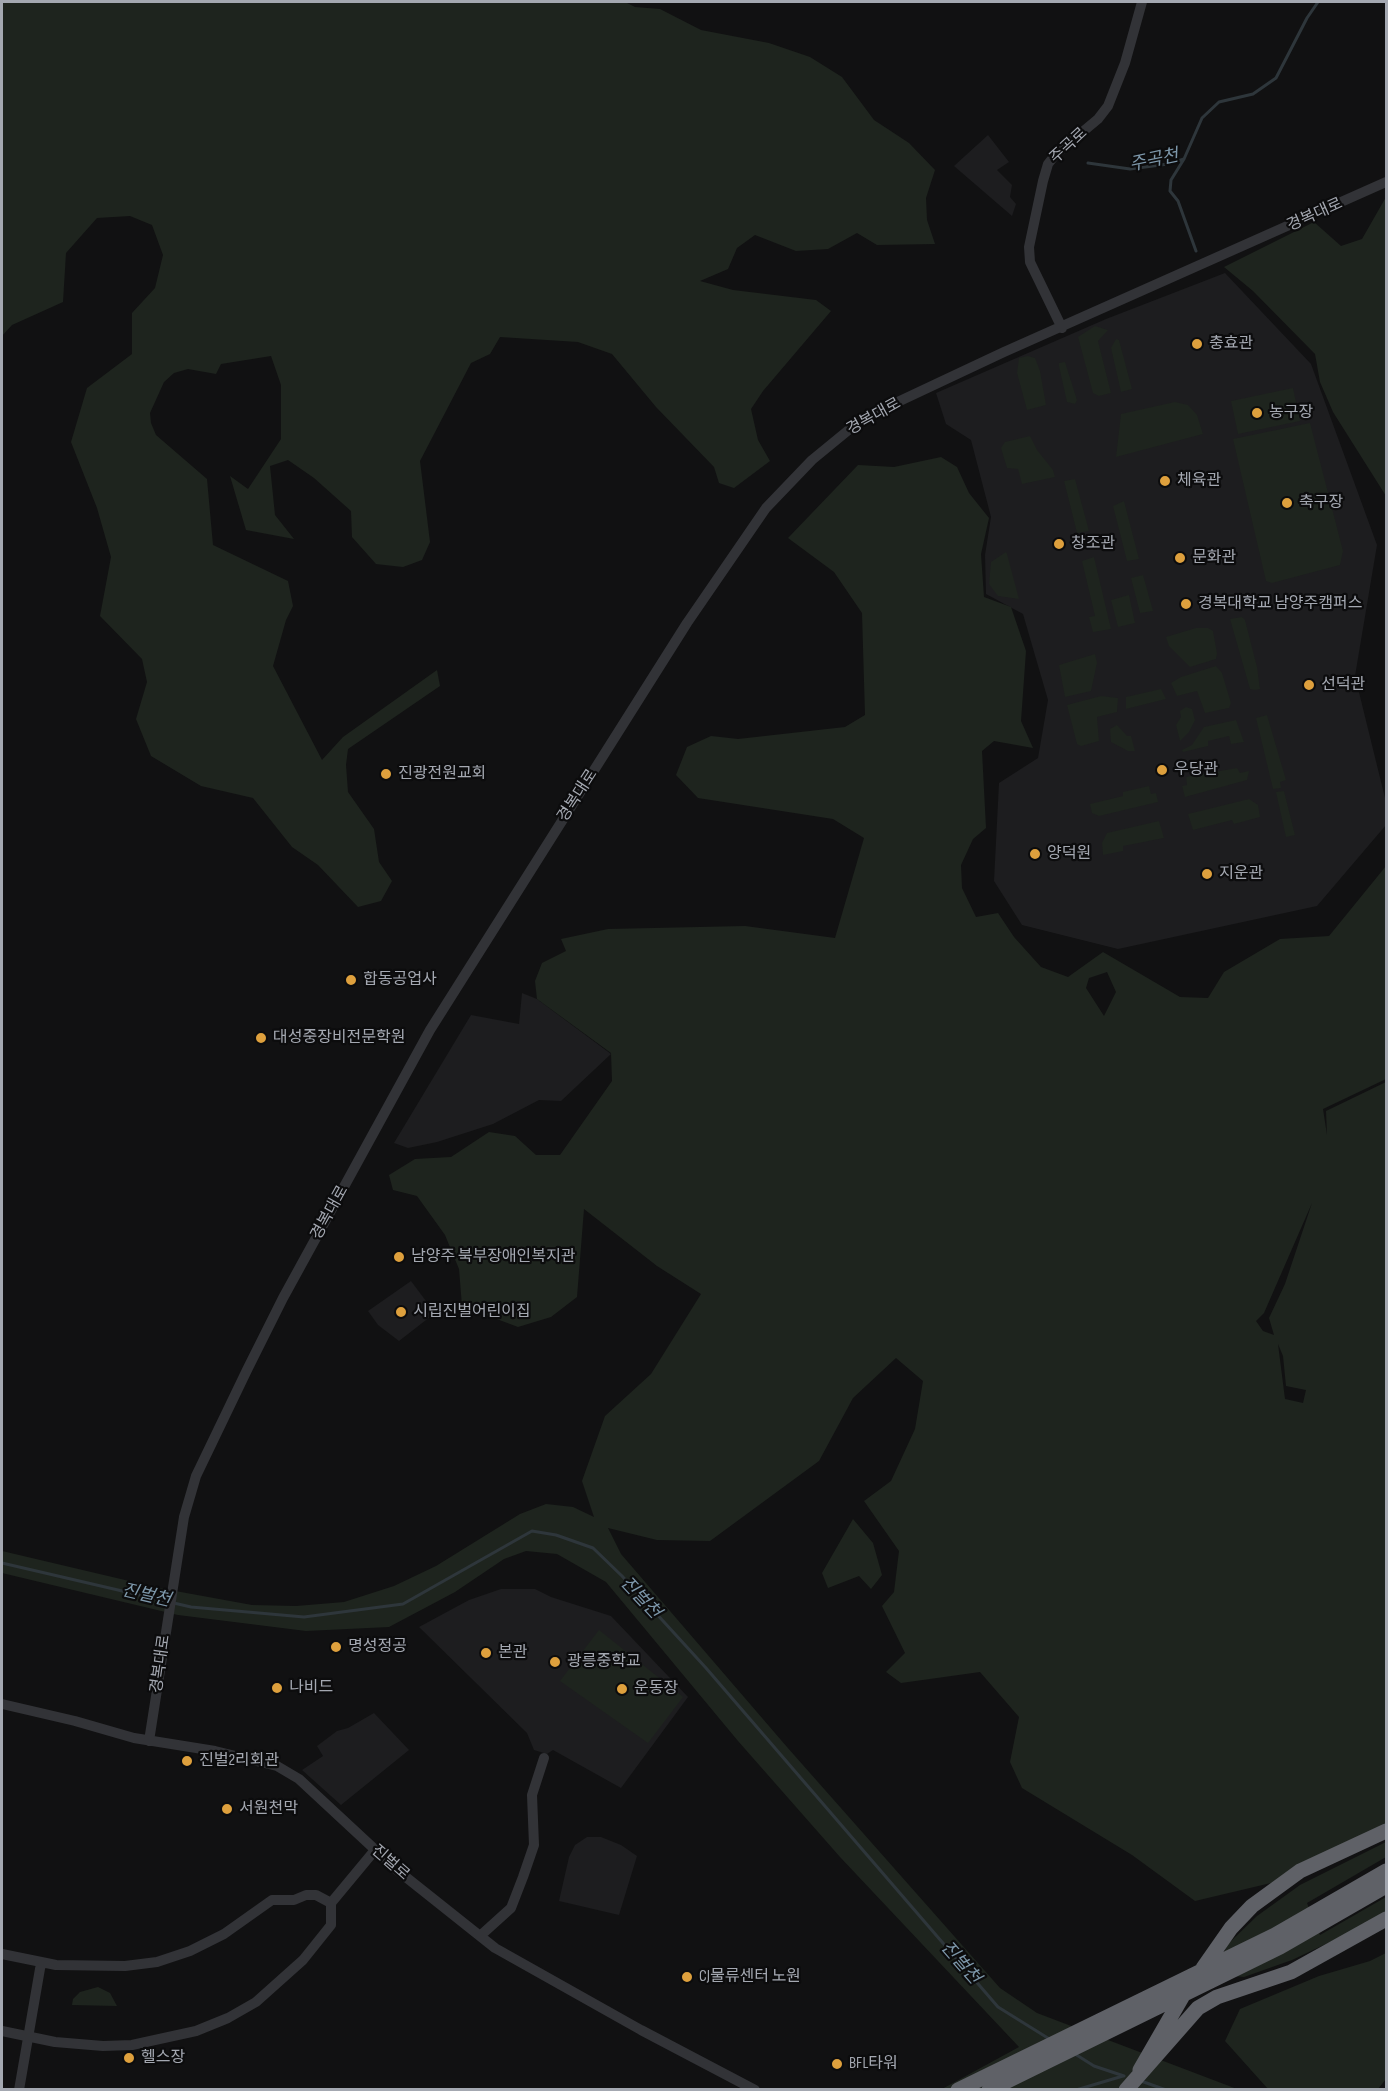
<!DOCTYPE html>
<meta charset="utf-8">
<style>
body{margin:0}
#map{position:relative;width:1388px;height:2091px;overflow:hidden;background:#111112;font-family:"Sofia Sans Condensed",sans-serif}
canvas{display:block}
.frame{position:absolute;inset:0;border:3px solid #a4a8b1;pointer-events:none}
</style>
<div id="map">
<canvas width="1388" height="2091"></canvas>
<div class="frame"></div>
</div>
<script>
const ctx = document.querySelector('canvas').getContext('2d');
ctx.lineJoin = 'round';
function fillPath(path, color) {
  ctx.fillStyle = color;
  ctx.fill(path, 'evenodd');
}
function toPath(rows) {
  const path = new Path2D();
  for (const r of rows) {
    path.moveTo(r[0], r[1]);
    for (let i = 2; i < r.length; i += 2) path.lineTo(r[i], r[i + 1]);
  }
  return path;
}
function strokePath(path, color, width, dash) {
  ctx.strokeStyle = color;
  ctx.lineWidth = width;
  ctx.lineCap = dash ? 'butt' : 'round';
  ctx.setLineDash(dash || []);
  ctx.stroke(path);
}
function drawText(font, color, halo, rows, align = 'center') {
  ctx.font = font + ' "Sofia Sans Condensed","Noto Sans KR",sans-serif';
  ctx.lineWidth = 4.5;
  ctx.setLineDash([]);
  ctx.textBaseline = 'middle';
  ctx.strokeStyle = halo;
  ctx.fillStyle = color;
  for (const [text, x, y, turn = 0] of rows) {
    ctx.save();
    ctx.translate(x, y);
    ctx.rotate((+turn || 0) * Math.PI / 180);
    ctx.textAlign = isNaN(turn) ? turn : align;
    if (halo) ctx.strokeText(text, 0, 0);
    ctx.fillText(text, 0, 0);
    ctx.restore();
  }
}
const built = toPath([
 [988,135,1009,162,997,170,1012,185,1010,197,1016,204,1012,216,954,166],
 [1225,273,1311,364,1377,545,1355,676,1386,802,1386,825,1317,906,1118,949,1022,925,994,881,999,783,1038,758,1048,700,1023,614,986,594,985,555,991,517,971,440,946,424,936,393,1106,319],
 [522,993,537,999,611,1054,561,1101,539,1100,493,1124,437,1142,408,1148,394,1143,471,1015,519,1024],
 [411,1281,435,1313,399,1341,378,1325,368,1311],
 [501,1589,535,1589,551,1597,611,1616,688,1697,621,1788,553,1750,547,1754,534,1750,527,1733,419,1627,469,1600],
 [374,1713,409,1750,341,1805,302,1770,323,1756,317,1746,337,1731,348,1728],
 [587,1837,601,1837,621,1845,637,1856,619,1915,559,1901,569,1857,575,1845]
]);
const green = toPath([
 [2,2,625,2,635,7,660,9,701,30,769,43,810,57,842,77,874,120,909,143,935,170,926,198,927,220,935,244,877,245,857,233,828,249,796,251,755,235,737,248,728,269,700,281,733,290,816,300,831,311,763,391,751,409,758,440,770,461,734,488,719,483,714,467,656,407,612,354,578,342,500,337,490,354,471,363,420,461,430,542,422,560,403,567,376,564,352,537,351,511,314,478,288,460,270,466,275,515,294,539,246,530,230,476,248,489,281,439,281,385,271,356,221,364,216,374,188,369,174,373,164,382,150,413,151,423,156,435,207,479,213,545,288,581,293,606,286,620,273,666,322,760,343,737,437,670,440,686,348,749,346,765,348,792,374,829,379,862,392,881,381,901,358,907,318,865,292,847,253,798,201,786,151,756,136,719,147,682,142,659,100,616,111,557,97,508,71,442,87,388,132,354,132,313,155,288,163,255,152,225,130,216,97,218,66,253,63,302,12,325,2,336],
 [1386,197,1386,496,1333,412,1320,382,1315,354,1253,291,1224,267,1314,222,1341,246,1362,239],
 [1095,326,1108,330,1098,341,1111,393,1099,396,1093,393,1078,337],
 [1116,339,1119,340,1132,389,1121,392,1111,348],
 [1028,356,1035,358,1040,371,1046,405,1027,410,1017,373,1019,358],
 [1065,362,1077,400,1075,404,1067,402,1059,366,1059,363],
 [1293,388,1300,421,1238,434,1231,401],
 [1175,402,1188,405,1197,415,1203,434,1116,457,1121,414],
 [1310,423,1343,551,1340,565,1272,583,1266,581,1233,439],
 [1030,436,1037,450,1053,470,1055,477,1022,484,1018,469,1007,468,1001,448,1005,442],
 [941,457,957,467,969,493,989,518,981,554,984,597,1011,607,1026,651,1021,721,1033,748,994,741,982,751,986,828,973,839,961,865,962,888,976,917,998,913,1014,937,1041,967,1068,977,1103,952,1180,997,1208,998,1224,972,1280,939,1329,936,1386,866,1386,1079,1323,1109,1327,1135,1326,1111,1386,1082,1386,1832,1271,1883,1195,1901,1132,1855,1022,1788,1010,1762,1019,1717,980,1672,901,1683,886,1672,905,1653,882,1606,894,1592,899,1551,864,1501,891,1481,915,1429,923,1381,896,1358,853,1398,819,1461,710,1541,657,1540,608,1528,621,1554,787,1747,1000,1988,1037,2013,1237,2089,942,2089,1019,2047,840,1857,738,1741,606,1582,557,1554,526,1551,504,1559,455,1592,389,1627,306,1631,178,1615,2,1573,2,1551,159,1588,252,1605,296,1606,344,1602,394,1586,436,1566,520,1514,546,1504,573,1507,594,1517,582,1481,605,1416,651,1374,701,1294,657,1266,584,1209,577,1297,551,1317,518,1327,462,1306,459,1269,445,1235,417,1196,393,1190,389,1175,415,1159,451,1157,489,1132,515,1136,536,1155,560,1155,612,1081,611,1053,537,999,535,981,542,963,566,951,561,939,608,929,745,926,835,938,864,838,833,819,698,798,676,775,687,747,711,736,738,739,845,727,865,715,862,613,834,572,788,538,858,465,894,467],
 [1107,972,1116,992,1104,1016,1086,988,1089,978],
 [1312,1203,1285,1284,1269,1318,1274,1335,1263,1331,1256,1321,1264,1313],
 [1278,1344,1283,1356,1286,1386,1306,1390,1303,1403,1285,1399],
 [1075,479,1089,531,1077,533,1064,481],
 [1124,501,1139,559,1127,561,1113,506],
 [1006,552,1007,554,1019,599,998,596,989,584,991,562],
 [1094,557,1111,629,1093,632,1089,617,1095,616,1082,561],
 [1143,575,1153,611,1140,613,1131,578],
 [1129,595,1135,623,1118,627,1111,600],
 [1242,617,1245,620,1257,667,1260,689,1255,690,1250,689,1230,619],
 [1196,628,1208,628,1213,631,1217,653,1216,659,1190,667,1169,646,1166,637],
 [1095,654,1097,663,1091,691,1065,697,1059,665],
 [1216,666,1222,673,1231,703,1229,708,1205,713,1197,691,1177,696,1171,683,1181,677],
 [1161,689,1166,699,1126,709,1126,697],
 [1101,696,1118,698,1117,712,1097,717,1099,741,1081,746,1077,744,1067,705],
 [1186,707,1192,709,1195,720,1189,732,1180,741,1176,725,1181,717,1180,711],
 [1267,715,1286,780,1280,782,1281,788,1273,789,1256,718],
 [1236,720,1244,742,1231,744,1229,736,1208,741,1208,746,1183,752,1182,750,1192,745,1204,727],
 [1117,725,1127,736,1131,736,1135,751,1128,751,1111,742,1110,729],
 [1237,768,1240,773,1249,771,1247,780,1185,797,1182,786,1187,785,1186,777],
 [1149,786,1151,794,1156,793,1158,802,1099,816,1092,813,1090,804,1123,796,1123,792],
 [1284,791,1295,835,1286,837,1276,792],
 [1249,799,1258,805,1260,817,1234,824,1232,820,1193,830,1188,814],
 [1159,821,1164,838,1123,846,1123,851,1103,855,1102,843,1107,833],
 [853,1519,873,1543,882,1575,871,1589,859,1576,828,1588,822,1573],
 [599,1630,683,1697,648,1743,560,1681],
 [1386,1842,1386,1857,1307,1903,1320,1935,1386,1897,1386,1911,1366,1925,1292,1960,1244,1977,1213,1974,1228,1944,1257,1916,1300,1885],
 [1386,1953,1386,2079,1378,2089,1268,2089,1225,2041,1240,2009,1319,1976,1370,1961],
 [98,1987,110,1993,117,2006,72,2005,73,1999,80,1992]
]);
const stream = toPath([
 [1184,159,1171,180,1170,191,1178,201,1196,251],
 [1088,163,1130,169,1168,164,1184,159,1202,118,1219,102,1253,94,1276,78,1307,18,1318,2],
 [2,1563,191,1607,304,1617,403,1604,532,1531,556,1535,593,1548,622,1576,706,1668,998,2007,1051,2040],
 [1075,2054,1094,2066,1124,2076],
 [1141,2081,1166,2090],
 [1076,2090,1123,2076]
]);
const minor = toPath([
 [1062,328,1030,262,1029,247,1043,181,1048,164,1056,154,1098,119,1108,106,1125,63,1142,2],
 [2,1704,75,1721,134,1738,215,1751,277,1766,299,1779,397,1870,495,1948,641,2030,755,2090],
 [149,1741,184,1517,196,1476,247,1370,283,1298,430,1030,687,623,766,508,812,460,851,428,870,415,1004,352,1386,182],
 [331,1903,375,1850],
 [480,1936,511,1908,523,1877,534,1845,532,1795,544,1758],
 [2,1954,56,1965,125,1966,157,1962,190,1951,224,1934,272,1900,294,1900,306,1895,316,1895,331,1903],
 [2,2031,55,2042,103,2046,132,2045,196,2031,228,2018,256,2002,303,1960,331,1925,331,1903],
 [19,2090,41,1963]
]);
const highway = toPath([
 [1203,1968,1231,1928,1252,1906,1300,1871,1386,1831],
 [1140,2070,1185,1992],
 [958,2090,1275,1935,1386,1871],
 [989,2090,1280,1947,1386,1886],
 [1126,2090,1198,2008,1217,1997,1291,1972,1386,1919]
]);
const markers = [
 [1197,344,6,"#dea03d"],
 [1257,413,6,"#dea03d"],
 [1165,481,6,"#dea03d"],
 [1287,503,6,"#dea03d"],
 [1059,544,6,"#dea03d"],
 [1180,558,6,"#dea03d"],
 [1186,604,6,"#dea03d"],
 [1309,685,6,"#dea03d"],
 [1162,770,6,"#dea03d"],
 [386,774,6,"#dea03d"],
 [1035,854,6,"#dea03d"],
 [1207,874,6,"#dea03d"],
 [351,980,6,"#dea03d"],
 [261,1038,6,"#dea03d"],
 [399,1257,6,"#dea03d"],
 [401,1312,6,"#dea03d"],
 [336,1647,6,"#dea03d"],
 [486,1653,6,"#dea03d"],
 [555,1662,6,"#dea03d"],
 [277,1688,6,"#dea03d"],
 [622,1689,6,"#dea03d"],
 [187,1761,6,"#dea03d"],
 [227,1809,6,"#dea03d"],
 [687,1977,6,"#dea03d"],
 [129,2058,6,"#dea03d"],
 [837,2064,6,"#dea03d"]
];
const streetNames = [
 ["주곡로",1069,146,-43],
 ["경복대로",1315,215,-24],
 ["경복대로",874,417,-29],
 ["경복대로",578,796,-57],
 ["경복대로",330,1213,-61],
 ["경복대로",161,1664,-82],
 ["진벌로",390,1863,41]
];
const poiNames = [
 ["충효관",1209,344],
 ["농구장",1269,413],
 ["체육관",1177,481],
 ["축구장",1299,503],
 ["창조관",1071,544],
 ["문화관",1192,558],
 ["경복대학교 남양주캠퍼스",1198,604],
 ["선덕관",1321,685],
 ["우당관",1174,770],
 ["진광전원교회",398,774],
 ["양덕원",1047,854],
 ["지운관",1219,874],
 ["합동공업사",363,980],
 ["대성중장비전문학원",273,1038],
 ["남양주 북부장애인복지관",411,1257],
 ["시립진벌어린이집",413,1312],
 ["명성정공",348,1647],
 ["본관",498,1653],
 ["광릉중학교",567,1662],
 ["나비드",289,1688],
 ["운동장",634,1689],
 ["진벌2리회관",199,1761],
 ["서원천막",239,1809],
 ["CJ물류센터 노원",699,1977],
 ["헬스장",141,2058],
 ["BFL타워",849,2064]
];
const waterNames = [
 ["주곡천",1154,161,-12],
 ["진벌천",146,1596,13],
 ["진벌천",640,1598,47],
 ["진벌천",960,1963,49]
];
fillPath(built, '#1d1d1f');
fillPath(green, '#1e241e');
strokePath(stream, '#2e363b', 3);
strokePath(minor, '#323337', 10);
strokePath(highway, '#5f6167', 15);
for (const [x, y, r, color] of markers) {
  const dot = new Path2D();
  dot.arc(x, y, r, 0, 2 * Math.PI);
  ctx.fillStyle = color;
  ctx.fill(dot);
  strokePath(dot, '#0c0c0d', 2);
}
drawText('16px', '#a4a8b1', '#0c0c0d', streetNames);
drawText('16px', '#a4a8b1', '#0c0c0d', poiNames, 'left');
drawText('italic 18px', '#7d97aa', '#0c0c0d', waterNames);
</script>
